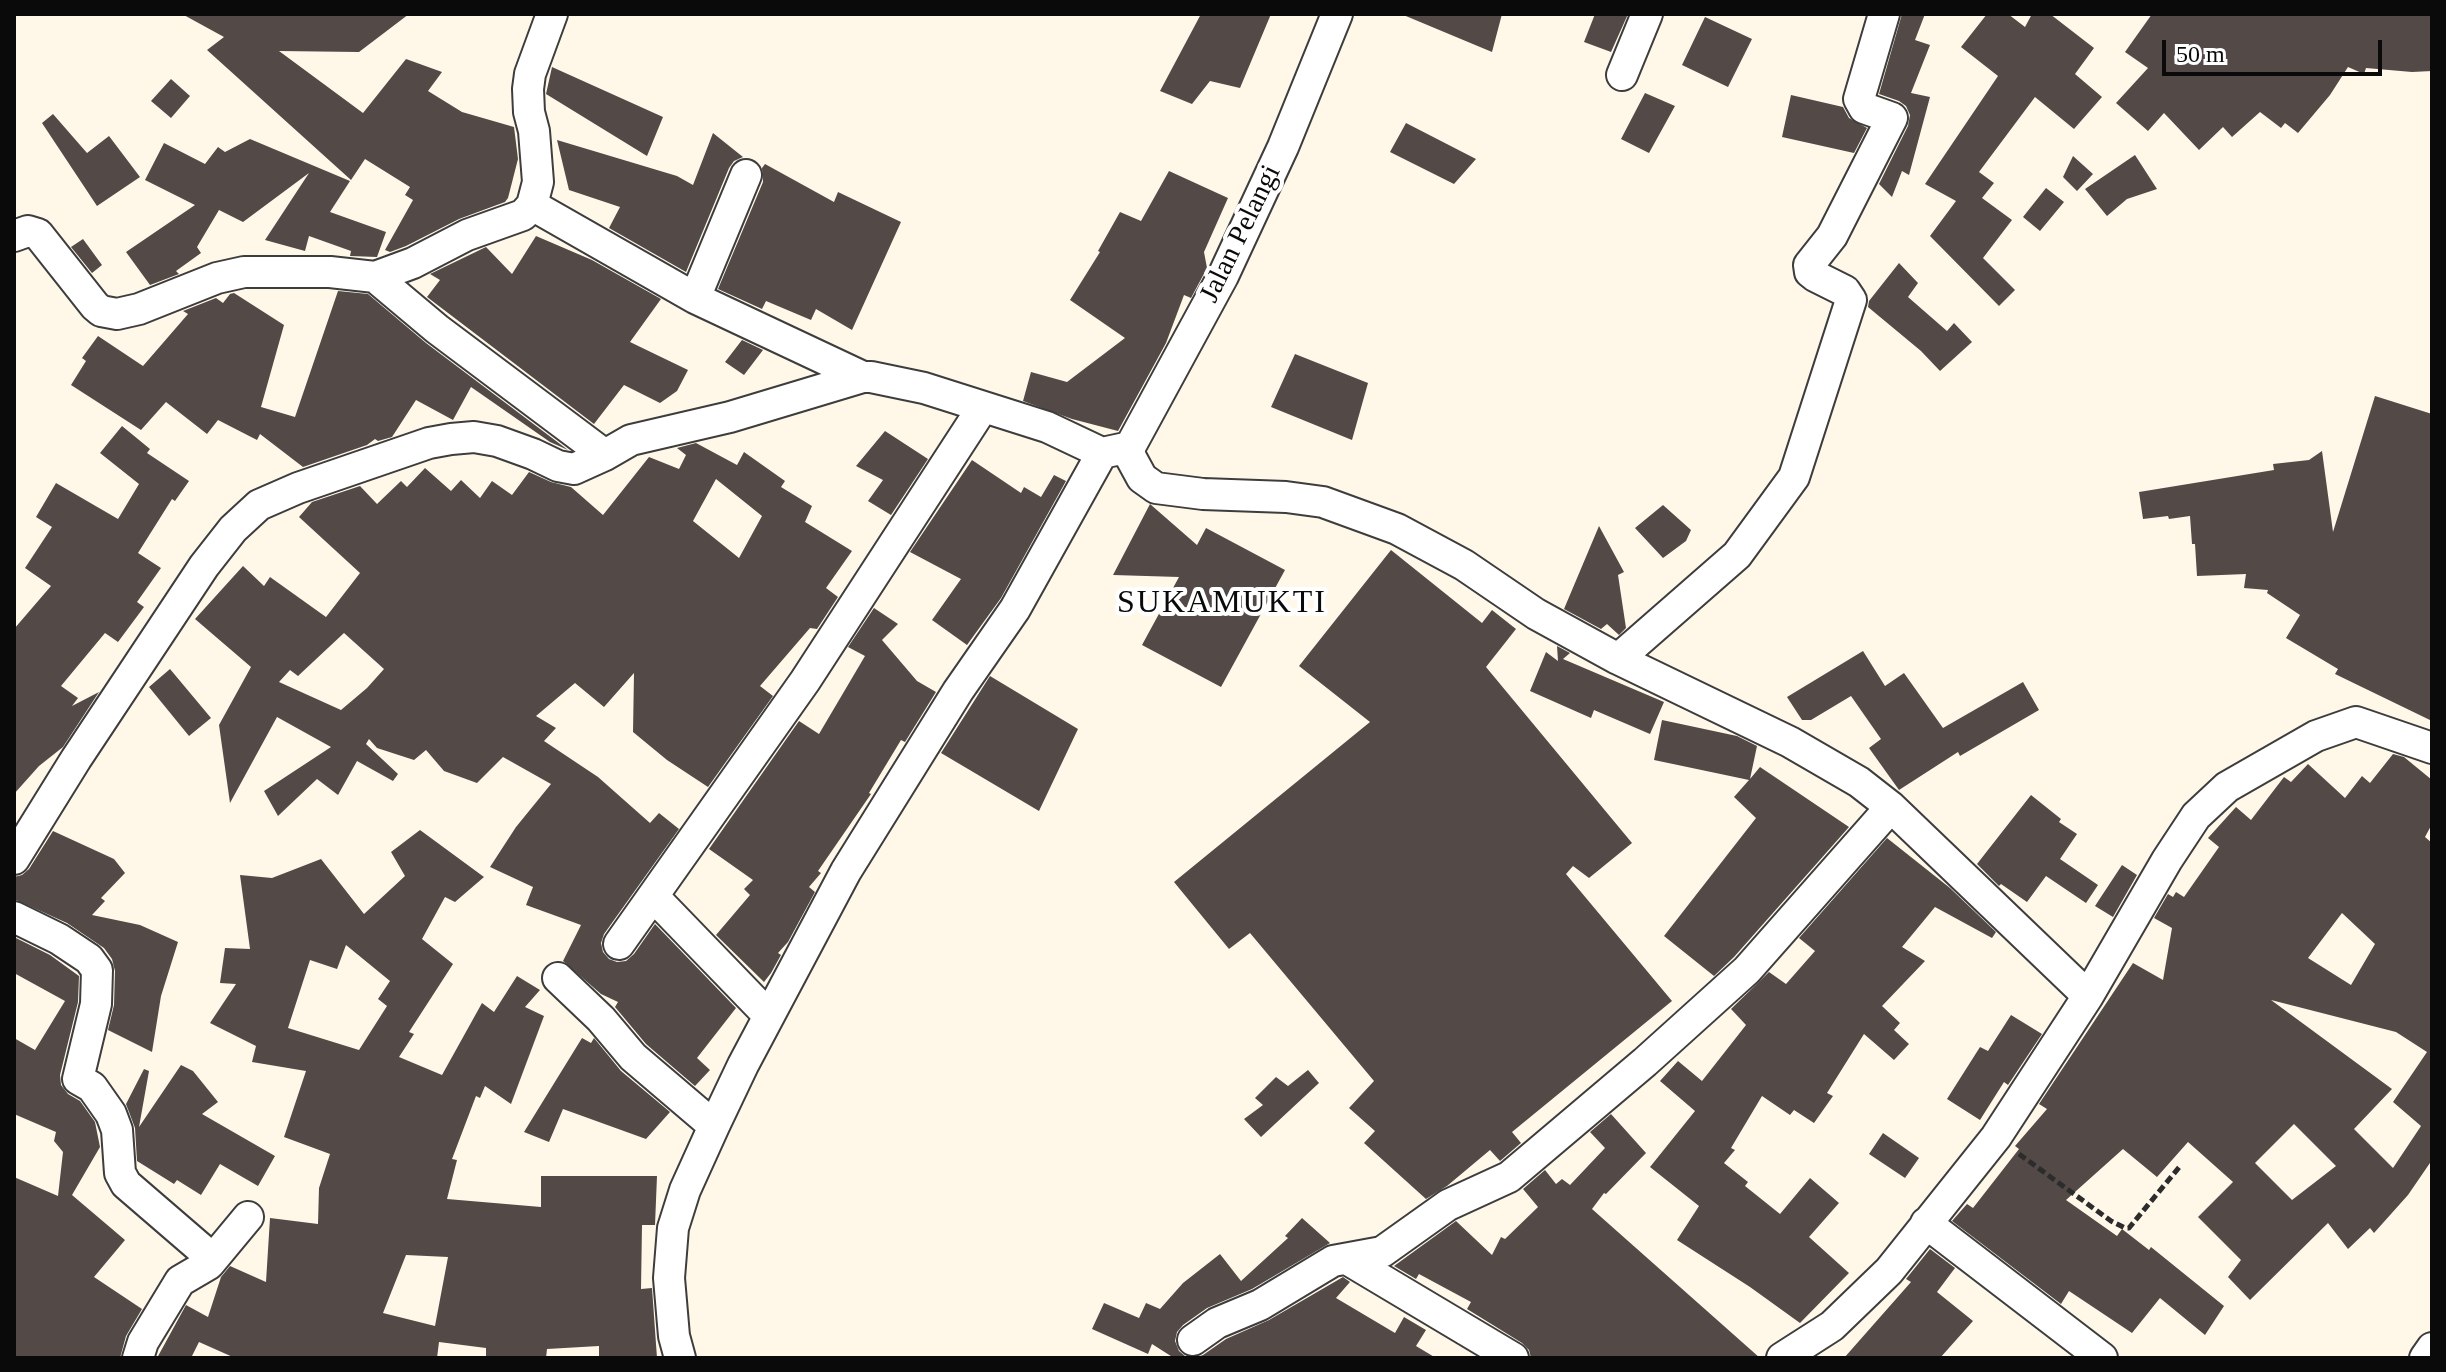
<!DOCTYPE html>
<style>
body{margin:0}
#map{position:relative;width:2446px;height:1372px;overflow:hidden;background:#fff8e8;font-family:"Times New Roman",serif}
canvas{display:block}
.frame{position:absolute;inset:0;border:16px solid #0a0a0a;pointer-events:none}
.scale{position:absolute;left:2162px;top:40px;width:220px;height:36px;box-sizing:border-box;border:4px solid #0a0a0a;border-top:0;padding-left:10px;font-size:24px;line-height:28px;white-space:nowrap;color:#0a0a0a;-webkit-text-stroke:6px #fff;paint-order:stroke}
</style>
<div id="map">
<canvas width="2446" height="1372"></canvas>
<div class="frame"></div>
<div class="scale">50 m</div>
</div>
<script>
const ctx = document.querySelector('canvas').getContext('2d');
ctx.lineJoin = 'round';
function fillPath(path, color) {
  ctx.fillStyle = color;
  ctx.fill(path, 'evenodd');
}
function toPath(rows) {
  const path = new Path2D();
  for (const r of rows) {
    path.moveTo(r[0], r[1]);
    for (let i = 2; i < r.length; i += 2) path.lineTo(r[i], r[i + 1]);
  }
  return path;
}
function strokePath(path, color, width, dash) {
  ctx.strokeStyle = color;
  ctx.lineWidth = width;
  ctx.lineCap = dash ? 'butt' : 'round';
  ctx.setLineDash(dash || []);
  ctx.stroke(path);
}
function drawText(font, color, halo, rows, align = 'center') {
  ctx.font = font + ' "Times New Roman",serif';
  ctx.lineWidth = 8;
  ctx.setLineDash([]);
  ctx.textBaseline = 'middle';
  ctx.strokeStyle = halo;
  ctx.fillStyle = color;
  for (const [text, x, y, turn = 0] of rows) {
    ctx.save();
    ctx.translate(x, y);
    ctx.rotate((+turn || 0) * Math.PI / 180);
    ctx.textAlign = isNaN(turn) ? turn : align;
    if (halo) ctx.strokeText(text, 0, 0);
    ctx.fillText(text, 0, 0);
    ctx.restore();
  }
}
const building = toPath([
 [182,14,409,14,359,52,279,51,363,113,406,59,442,72,428,91,462,112,514,127,518,159,508,198,505,202,459,219,406,246,390,252,385,250,413,200,405,195,410,187,365,159,351,180,207,50,224,37],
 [1201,14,1271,14,1240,88,1210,81,1192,104,1160,91],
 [1401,14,1502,14,1492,52],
 [1595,14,1628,14,1611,52,1584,42],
 [1902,14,1925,14,1915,40,1930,45,1911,93,1930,97,1909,175,1902,171,1892,197,1879,184,1908,126,1910,115,1906,106,1899,101,1879,94],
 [1987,14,2008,14,2025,27,2032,14,2050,14,2094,48,2075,74,2102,97,2074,129,2035,97,1979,172,1994,183,1982,198,2012,220,1983,258,2015,290,1999,306,1930,236,1956,201,1925,184,1998,76,1961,47],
 [2152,14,2432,14,2432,71,2412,72,2366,68,2364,74,2348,67,2330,95,2298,133,2285,123,2281,128,2260,112,2232,137,2223,127,2199,150,2164,113,2148,131,2116,103,2148,68,2125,52],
 [1705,17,1752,39,1728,87,1682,65],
 [552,67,663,117,647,156,546,94],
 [171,79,190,96,171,118,151,101],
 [1645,93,1675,106,1649,153,1621,139],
 [1791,95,1843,107,1849,118,1867,128,1854,153,1782,137],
 [53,114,87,153,109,136,140,177,97,206,42,123],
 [1406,123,1476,159,1454,184,1390,152],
 [713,133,743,157,734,161,729,168,686,272,609,228,620,207,569,190,557,140,677,176,693,185],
 [250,139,350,181,330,212,386,232,377,257,350,256,351,251,309,236,305,251,265,240,309,173,243,222,219,210,197,247,201,253,176,271,179,274,150,285,126,252,195,205,145,180,164,143,205,164,218,147,225,152],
 [2135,155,2157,189,2127,199,2107,216,2085,189],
 [2073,156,2093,174,2077,191,2063,177],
 [765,164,834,202,838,192,901,222,852,330,816,309,811,320,766,301,762,309,718,289,763,182,762,168],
 [1169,171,1228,198,1204,252,1207,268,1191,298,1184,295,1166,343,1118,431,1072,419,1023,401,1031,372,1067,382,1125,338,1070,300,1100,252,1098,251,1120,212,1141,221],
 [2046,188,2064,202,2040,231,2023,217],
 [536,236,592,260,661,299,630,342,688,370,677,391,660,403,624,385,594,424,427,297,440,280,430,274,486,247,512,274],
 [83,239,102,265,92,273,71,247],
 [1899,263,1918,283,1908,297,1947,331,1954,323,1972,342,1940,371,1921,351,1868,307,1869,301],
 [338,291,368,294,426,343,568,450,550,442,471,387,453,420,416,400,392,437,378,441,375,439,367,445,303,467,260,434,257,440,218,420,207,434,166,402,141,430,71,385,86,361,82,358,98,336,143,366,188,314,183,311,216,298,223,303,230,294,234,293,284,325,261,407,295,417],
 [742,340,763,350,744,375,725,362],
 [1295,354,1368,383,1352,440,1271,407],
 [2375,396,2432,414,2432,721,2335,674,2338,669,2286,638,2300,615,2267,593,2268,590,2244,588,2246,574,2197,576,2195,544,2192,544,2190,516,2169,519,2168,516,2143,519,2139,492,2274,470,2273,464,2309,460,2322,451,2333,532],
 [122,426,150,449,147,453,189,481,175,501,172,499,138,553,161,568,137,602,144,607,118,642,105,633,61,686,78,698,72,706,99,692,63,747,39,766,14,794,14,629,51,586,25,568,52,527,36,517,56,483,118,519,139,484,100,453],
 [885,431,928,459,891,515,868,501,883,480,856,466],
 [696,443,737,465,744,452,785,481,781,487,812,506,805,522,852,551,826,588,838,597,817,629,810,628,760,686,773,696,708,787,667,760,633,732,634,673,604,707,575,683,536,716,556,728,544,741,598,777,650,823,659,813,679,829,604,934,601,943,603,952,609,959,617,962,626,961,634,954,655,924,736,1008,697,1058,710,1070,695,1086,646,1044,615,1007,618,1002,601,994,563,961,581,925,526,905,533,887,490,867,516,827,551,784,503,757,477,783,444,771,426,750,414,760,377,748,369,739,366,744,398,774,393,781,357,761,338,795,317,779,278,816,264,791,331,747,277,717,230,803,219,725,251,667,195,619,243,566,264,586,270,577,326,617,360,573,299,517,312,502,360,486,377,504,401,481,407,487,425,468,451,491,461,480,480,498,492,481,512,495,529,472,551,482,571,487,603,515,649,457,679,469,686,455,677,448],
 [716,479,762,516,739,558,693,521],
 [344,633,384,669,367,688,341,710,279,682,290,670,298,676],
 [972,460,1021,493,1024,487,1041,497,1054,475,1066,481,1001,598,967,645,932,620,961,579,910,552],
 [1150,504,1197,545,1206,528,1285,570,1221,687,1142,645,1179,577,1113,575],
 [1663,505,1691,530,1686,541,1663,558,1635,528],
 [1599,526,1624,572,1618,575,1626,628,1619,635,1607,624,1601,629,1564,609],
 [1391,550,1482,623,1492,610,1516,629,1486,667,1632,843,1589,878,1573,866,1566,874,1672,1001,1512,1132,1521,1143,1500,1161,1490,1150,1447,1186,1426,1199,1364,1143,1375,1131,1349,1108,1374,1081,1250,933,1229,949,1174,882,1370,722,1299,666],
 [874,608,898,624,882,640,917,681,936,692,905,742,901,740,869,793,871,794,818,871,821,873,809,887,815,892,788,942,778,953,781,955,771,973,764,982,716,935,750,895,744,889,753,880,709,849,799,721,819,734,865,656,848,647],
 [1557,646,1570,653,1563,659,1664,702,1650,734,1594,710,1591,718,1530,691,1546,652,1558,661],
 [1863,651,1885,686,1904,673,1943,728,2023,682,2039,710,1960,756,1958,752,1899,790,1869,748,1881,739,1851,696,1811,720,1802,720,1787,697],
 [170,669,211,718,189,736,149,687],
 [990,676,1078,729,1039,811,941,753],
 [1662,720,1737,736,1757,746,1750,779,1760,767,1849,827,1734,957,1714,976,1664,936,1756,818,1734,797,1749,780,1654,760],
 [2393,754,2404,757,2432,780,2432,824,2425,837,2432,843,2432,1160,2408,1195,2374,1233,2370,1228,2348,1249,2328,1223,2250,1300,2228,1277,2241,1260,2198,1217,2233,1182,2188,1142,2157,1177,2123,1149,2066,1200,2117,1236,2122,1229,2149,1250,2151,1247,2224,1306,2205,1335,2160,1298,2132,1333,2069,1291,2061,1304,1952,1221,1967,1204,1973,1208,2019,1149,2015,1146,2047,1109,2039,1104,2133,963,2163,980,2172,928,2154,918,2168,894,2173,897,2176,892,2184,897,2219,847,2208,838,2236,807,2251,820,2284,777,2291,782,2308,764,2345,798,2362,776,2370,783],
 [2342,913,2375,944,2351,985,2308,958],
 [2271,1000,2396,1032,2427,1052,2393,1102,2421,1126,2393,1168,2354,1129,2392,1089],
 [2294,1124,2336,1166,2292,1200,2255,1163],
 [2031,795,2061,819,2059,822,2077,834,2060,859,2098,885,2086,903,2046,876,2027,902,2001,884,1999,886,1977,864],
 [420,830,484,877,455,902,445,897,422,939,453,964,409,1032,414,1034,399,1057,442,1075,482,1003,494,1012,517,976,540,990,525,1007,544,1016,511,1104,485,1086,480,1098,476,1096,452,1159,457,1160,447,1199,541,1207,541,1176,657,1176,655,1225,642,1225,641,1289,652,1288,657,1358,599,1358,599,1346,547,1349,546,1358,486,1358,486,1348,439,1342,437,1358,235,1358,199,1342,191,1358,157,1358,186,1305,208,1317,221,1277,230,1266,266,1282,270,1218,318,1224,319,1188,330,1154,284,1137,306,1071,252,1062,256,1046,210,1023,236,984,220,983,225,948,250,949,240,875,272,878,321,859,364,914,405,876,391,852],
 [346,945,390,981,378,999,387,1006,359,1050,288,1028,310,960,337,969],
 [406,1255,448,1257,435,1326,383,1313],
 [53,831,114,859,125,873,101,898,105,901,92,915,140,925,178,942,161,996,152,1052,108,1030,114,1005,115,971,112,959,104,948,67,923,14,899,14,877,22,875,29,869],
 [1887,838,1950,888,1996,932,1992,938,1935,907,1902,947,1925,961,1882,1006,1900,1023,1894,1030,1909,1044,1894,1060,1864,1034,1827,1093,1833,1096,1814,1123,1794,1110,1790,1115,1762,1096,1731,1148,1735,1150,1724,1163,1748,1182,1745,1186,1780,1214,1810,1178,1839,1203,1809,1237,1849,1273,1800,1323,1750,1287,1677,1240,1699,1206,1650,1167,1695,1111,1660,1081,1678,1061,1702,1081,1746,1025,1731,1009,1769,972,1786,984,1815,951,1799,938],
 [2122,865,2137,875,2113,917,2095,906],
 [14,937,50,955,79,976,78,1002,60,1075,61,1085,68,1094,80,1101,95,1122,100,1147,72,1195,125,1240,94,1277,142,1309,126,1336,120,1358,14,1358,14,1177,58,1196,63,1152,54,1141,56,1132,14,1114,14,1038,35,1050,65,1001,14,973],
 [2011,1015,2042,1034,2008,1085,2004,1082,1980,1120,1947,1099,1980,1047,1988,1051],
 [582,1038,591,1043,594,1038,621,1071,670,1112,646,1139,563,1109,549,1142,524,1132],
 [181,1065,193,1071,218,1102,202,1114,275,1156,258,1186,220,1164,201,1195,177,1180,174,1184,137,1161,135,1128,126,1104,144,1069,149,1071,139,1127],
 [1308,1070,1319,1083,1261,1137,1244,1119,1263,1105,1255,1098,1276,1077,1288,1086],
 [1611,1114,1646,1153,1606,1194,1604,1193,1592,1209,1760,1358,1531,1358,1529,1350,1522,1343,1467,1309,1471,1302,1419,1274,1416,1279,1394,1266,1456,1221,1492,1255,1501,1237,1505,1239,1538,1207,1523,1189,1545,1170,1556,1184,1562,1179,1570,1185,1605,1148,1590,1132],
 [1883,1133,1919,1158,1905,1178,1869,1154],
 [1302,1218,1330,1243,1252,1289,1207,1308,1183,1325,1177,1332,1175,1341,1179,1351,1185,1356,1194,1358,1203,1355,1226,1339,1269,1320,1343,1277,1350,1282,1336,1298,1395,1333,1404,1317,1426,1330,1416,1346,1436,1358,1174,1358,1152,1344,1148,1354,1092,1329,1104,1303,1139,1318,1146,1303,1160,1309,1183,1283,1220,1254,1241,1281,1288,1238,1285,1236],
 [1930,1249,1955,1268,1937,1292,1973,1321,1940,1358,1844,1358,1911,1282,1906,1279]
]);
const path = toPath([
 [2019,1154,2111,1221,2125,1228,2129,1228,2181,1165]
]);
const minor = toPath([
 [1622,75,1647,14],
 [532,205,695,298,863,377],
 [14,236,28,231,38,234,95,306,101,311,117,314,139,309,217,278,244,272,330,272,375,277,413,263,467,235,523,215,532,205,538,182,534,131,529,112,528,89,530,74,552,14],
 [375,277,437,329,605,455],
 [695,298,746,175],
 [1130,447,1223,276,1283,147,1337,14],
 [1618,659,1737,555,1794,477,1851,300,1845,291,1815,276,1810,272,1809,265,1832,236,1892,118,1864,108,1859,99,1884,14],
 [14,859,76,759,204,566,233,529,259,505,298,488,429,443,451,439,474,437,497,441,533,454,558,466,574,469,605,455,631,440,730,417,863,377,871,377,924,388,1047,427,1102,453,1130,447,1130,456,1142,478,1156,488,1203,494,1286,497,1323,502,1397,529,1464,565,1536,614,1618,659,1790,742,1859,782,1891,807,2088,996],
 [653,896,769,1016],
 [14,917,59,939,89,959,97,970,96,1004,78,1079,92,1087,111,1114,117,1130,120,1173,126,1184,213,1259],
 [619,944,805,681,983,407],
 [558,978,601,1019,633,1057,714,1126],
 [1926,1223,2102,1358],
 [1347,1259,1513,1358],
 [1193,1340,1217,1323,1260,1305,1333,1261,1382,1252,1448,1205,1509,1177,1645,1062,1747,970,1891,807],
 [138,1358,143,1342,180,1281,209,1264,248,1217],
 [680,1358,674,1336,669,1278,673,1228,685,1190,714,1126,743,1065,846,871,958,691,1015,609,1102,453],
 [1782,1358,1832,1326,1889,1271,1996,1137,2088,996,2167,860,2196,816,2227,787,2316,736,2356,722,2432,748],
 [2425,1358,2432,1348]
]);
const streetNames = [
 ["Jalan Pelangi",1241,234,-64]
];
const quarterNames = [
 ["SUKAMUKTI",1222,604]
];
fillPath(building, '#534a47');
strokePath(minor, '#3d3d3d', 34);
strokePath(path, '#2c2c2c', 5, [8, 4]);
strokePath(minor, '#fff', 30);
drawText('28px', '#0a0a0a', '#fff', streetNames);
ctx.letterSpacing = '2px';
drawText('32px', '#0a0a0a', '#fff', quarterNames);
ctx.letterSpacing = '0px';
</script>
